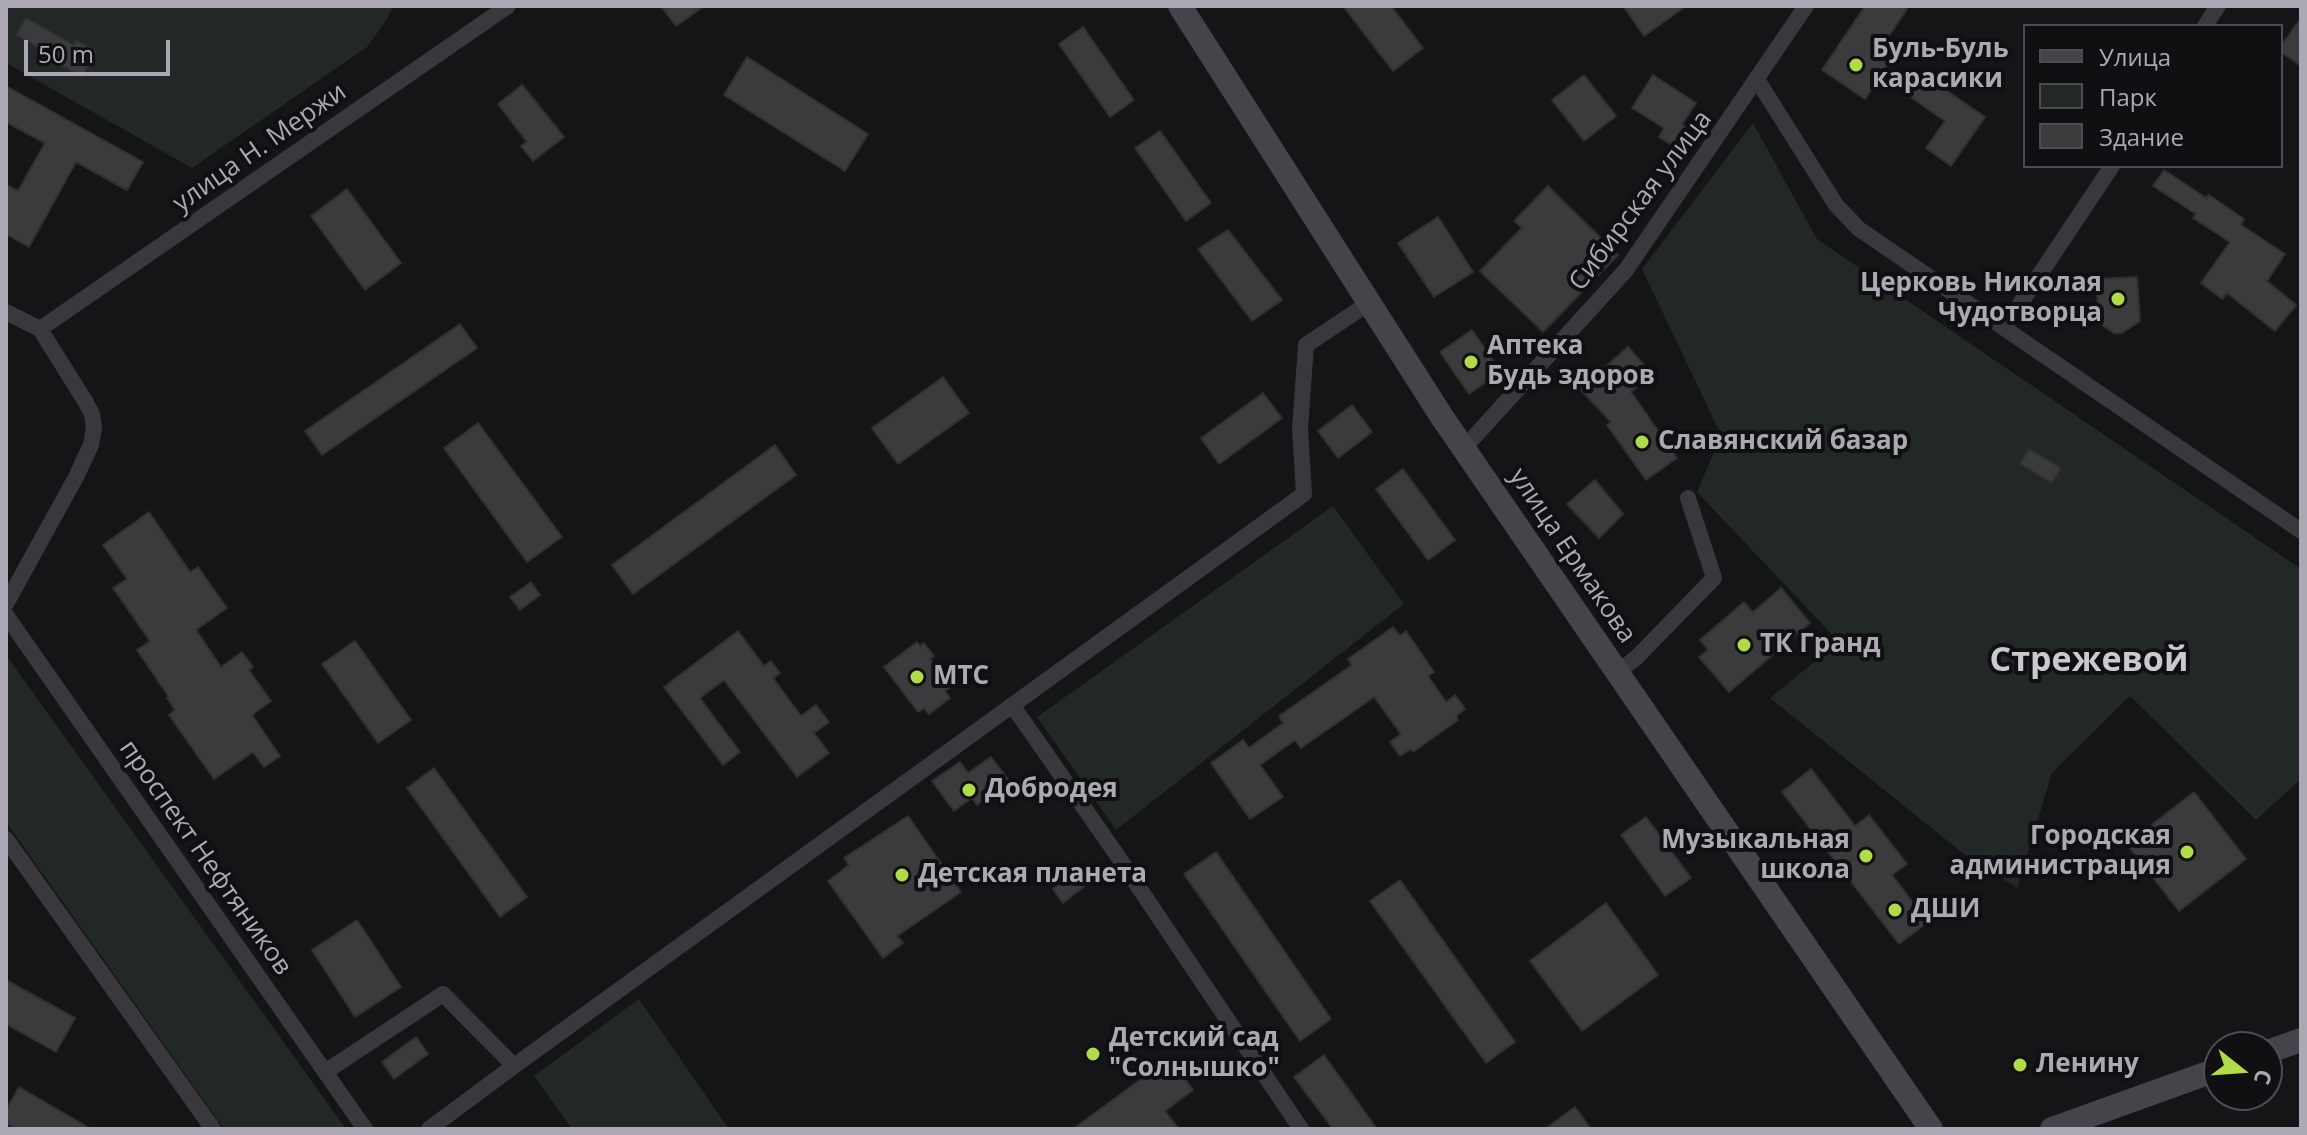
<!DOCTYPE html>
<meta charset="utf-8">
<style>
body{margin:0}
#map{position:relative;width:2307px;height:1135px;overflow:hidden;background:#151416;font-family:"Open Sans",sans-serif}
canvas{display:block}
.frame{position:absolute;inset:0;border:8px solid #aca8b4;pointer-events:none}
.legend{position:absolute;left:2023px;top:24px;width:260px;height:144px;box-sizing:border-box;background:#100f11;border:2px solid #4e4c52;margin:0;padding:10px 14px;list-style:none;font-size:24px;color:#aca8b4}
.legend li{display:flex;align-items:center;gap:16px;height:40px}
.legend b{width:40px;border:2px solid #4e4c52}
.north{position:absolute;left:2203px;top:1031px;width:80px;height:80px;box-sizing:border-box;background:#100f11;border:2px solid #4e4c52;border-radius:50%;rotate:107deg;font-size:22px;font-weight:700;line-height:32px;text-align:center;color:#aca8b4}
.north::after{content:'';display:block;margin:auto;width:28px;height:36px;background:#b1db47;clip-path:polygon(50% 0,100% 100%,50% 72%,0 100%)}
.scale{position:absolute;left:24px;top:40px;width:146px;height:36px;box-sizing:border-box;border:4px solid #aca8b4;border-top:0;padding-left:10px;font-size:24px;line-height:28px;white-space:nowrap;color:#aca8b4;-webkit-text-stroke:6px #100f11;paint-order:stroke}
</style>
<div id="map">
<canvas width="2307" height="1135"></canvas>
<div class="frame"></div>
<ul class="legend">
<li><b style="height:10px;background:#46444a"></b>Улица</li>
<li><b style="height:22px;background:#212826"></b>Парк</li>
<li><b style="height:22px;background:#3b3a3d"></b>Здание</li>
</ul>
<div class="north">С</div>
<div class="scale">50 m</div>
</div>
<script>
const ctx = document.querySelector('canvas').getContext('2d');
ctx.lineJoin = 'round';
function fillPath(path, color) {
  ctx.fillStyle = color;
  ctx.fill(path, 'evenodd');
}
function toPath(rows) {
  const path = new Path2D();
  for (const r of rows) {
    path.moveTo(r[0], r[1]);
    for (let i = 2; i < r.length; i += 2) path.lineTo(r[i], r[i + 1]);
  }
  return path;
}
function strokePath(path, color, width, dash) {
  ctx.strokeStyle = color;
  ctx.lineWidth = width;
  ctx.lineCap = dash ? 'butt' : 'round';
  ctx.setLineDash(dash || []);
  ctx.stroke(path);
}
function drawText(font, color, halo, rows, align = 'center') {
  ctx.font = font + ' "Open Sans",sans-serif';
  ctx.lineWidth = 8;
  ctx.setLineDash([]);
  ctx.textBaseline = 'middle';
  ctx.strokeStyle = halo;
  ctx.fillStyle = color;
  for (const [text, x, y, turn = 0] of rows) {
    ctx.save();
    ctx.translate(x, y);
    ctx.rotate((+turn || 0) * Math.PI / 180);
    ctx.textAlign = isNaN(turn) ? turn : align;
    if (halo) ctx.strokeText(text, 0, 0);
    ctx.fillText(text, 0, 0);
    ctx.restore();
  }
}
const green = toPath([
 [6,6,393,6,386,21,367,47,192,168,6,63],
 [1753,123,1817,239,2301,569,2301,779,2256,820,2130,696,2052,773,2017,888,1960,851,1770,698,1839,642,1697,492,1721,435,1642,269],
 [1333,506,1404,604,1116,830,1037,717],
 [6,655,346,1129,224,1129,6,822],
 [639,999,729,1129,572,1129,534,1076]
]);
const building = toPath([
 [661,6,704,6,676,26,661,6],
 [1343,6,1391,6,1423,48,1393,71,1343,6],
 [1623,6,1686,6,1644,36,1623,6],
 [1865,6,1909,6,1876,55,1888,63,1865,99,1822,70,1865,6],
 [26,18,74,45,76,40,96,51,82,77,62,66,64,62,16,35,26,18],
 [2301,18,2301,66,2281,52,2281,46,2301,18],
 [1083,27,1134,100,1110,117,1059,44,1083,27],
 [747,57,868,134,845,171,724,95,747,57],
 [1584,75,1616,116,1584,141,1552,100,1584,75],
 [1653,75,1696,103,1682,124,1690,130,1678,149,1659,137,1664,128,1632,108,1653,75],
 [1924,75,1985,117,1951,166,1926,148,1945,121,1909,96,1924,75],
 [522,85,564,137,533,161,521,146,527,142,498,104,522,85],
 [6,86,143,162,127,190,76,162,29,247,6,234,6,185,18,191,45,143,6,122,6,86],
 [1160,131,1211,203,1186,221,1135,148,1160,131],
 [2164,170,2206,198,2209,195,2244,219,2241,225,2285,254,2267,281,2296,305,2275,331,2227,293,2222,299,2201,283,2230,242,2193,218,2196,214,2153,186,2164,170],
 [1548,186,1618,255,1543,332,1480,271,1522,228,1514,221,1548,186],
 [347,189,401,263,365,290,311,216,347,189],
 [1438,217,1473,272,1434,297,1398,243,1438,217],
 [1228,230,1282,300,1252,321,1198,249,1228,230],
 [2137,277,2140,321,2122,333,2114,333,2099,323,2096,279,2137,277],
 [460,324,477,348,322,455,305,431,460,324],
 [1472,330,1501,372,1469,394,1440,352,1472,330],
 [1628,347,1652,374,1631,392,1677,458,1646,480,1607,425,1611,422,1580,389,1628,347],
 [943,377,969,413,898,464,872,428,943,377],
 [1263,393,1282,418,1219,464,1201,438,1263,393],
 [1352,405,1372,432,1338,458,1318,431,1352,405],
 [478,423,562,537,527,562,444,448,478,423],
 [775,445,796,475,633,594,612,565,775,445],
 [2029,449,2061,468,2052,483,2020,464,2029,449],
 [1403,469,1455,540,1428,560,1376,489,1403,469],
 [1595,480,1623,514,1599,538,1567,504,1595,480],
 [149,512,190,572,198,567,227,608,196,630,221,667,242,652,253,667,249,670,271,701,252,715,280,756,264,767,253,752,214,779,169,715,175,710,167,698,169,697,137,650,150,641,113,588,127,579,103,545,149,512],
 [531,582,540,595,520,610,510,597,531,582],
 [1781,588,1810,623,1729,692,1699,657,1708,650,1700,640,1744,602,1753,612,1781,588],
 [1393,627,1400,636,1406,631,1434,672,1428,676,1446,702,1455,695,1465,709,1456,716,1458,720,1413,752,1411,749,1400,756,1390,742,1401,734,1374,697,1301,748,1295,740,1260,765,1283,797,1250,819,1211,763,1243,740,1249,748,1283,723,1279,716,1352,665,1348,659,1393,627],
 [738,631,764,666,771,661,780,673,773,678,801,716,816,705,829,722,814,733,829,753,797,777,724,680,700,698,740,752,723,765,664,687,738,631],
 [355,641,411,720,378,743,322,664,355,641],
 [917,642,920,646,924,643,934,656,930,659,951,687,945,691,950,698,929,714,924,708,918,712,884,667,917,642],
 [991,757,1010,782,977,805,972,798,954,811,932,781,960,762,968,773,991,757],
 [434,768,527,897,500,917,407,788,434,768],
 [1811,769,1855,826,1869,815,1907,864,1892,875,1928,922,1899,944,1782,792,1811,769],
 [2194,792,2246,859,2179,911,2127,844,2194,792],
 [908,816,961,892,897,936,903,943,883,958,828,881,849,865,844,858,908,816],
 [1646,817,1691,878,1665,896,1621,835,1646,817],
 [1216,852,1331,1019,1300,1041,1184,874,1216,852],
 [1076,872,1086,885,1063,903,1053,889,1076,872],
 [1400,880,1515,1042,1486,1063,1370,901,1400,880],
 [1606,903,1658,975,1582,1031,1530,961,1606,903],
 [357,920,401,987,355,1017,312,950,357,920],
 [6,980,75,1018,56,1052,6,1024,6,980],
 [416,1037,428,1054,394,1079,382,1062,416,1037],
 [1324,1055,1377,1129,1333,1129,1294,1077,1324,1055],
 [1170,1058,1193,1090,1165,1111,1179,1129,1073,1129,1170,1058],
 [19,1087,91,1129,16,1129,6,1123,6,1110,19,1087],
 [1575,1107,1591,1129,1545,1129,1575,1107]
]);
const street = toPath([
 [2205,26,2218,6],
 [1758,81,1836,205,1859,229,2301,531],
 [6,312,40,329,85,401,92,414,94,428,91,445,76,477,6,604],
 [2004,328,2112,166],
 [40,329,508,6],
 [1465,447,1626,270,1806,6],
 [6,615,365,1129],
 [1617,673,1637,657,1714,578,1688,498],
 [1012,705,1117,855,1301,1129],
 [6,839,213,1129],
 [325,1072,443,994,514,1066,1304,494,1300,429,1306,345,1369,303],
 [429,1129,514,1066]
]);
const secondary = toPath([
 [1180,6,1442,417,1931,1129],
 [2267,1052,2301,1040],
 [2052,1129,2219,1069]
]);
const markers = [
 [1856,65,8,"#b1db47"],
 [2118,299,8,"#b1db47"],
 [1471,362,8,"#b1db47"],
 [1642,442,8,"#b1db47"],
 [1744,645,8,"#b1db47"],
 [917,677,8,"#b1db47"],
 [969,790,8,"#b1db47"],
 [2187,852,8,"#b1db47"],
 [1866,856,8,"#b1db47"],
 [902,875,8,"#b1db47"],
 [1895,910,8,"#b1db47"],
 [1093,1054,8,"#b1db47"],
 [2020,1065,8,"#b1db47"]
];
const poiNames = [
 ["Буль-Буль",1872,50],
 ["карасики",1872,80],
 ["Церковь Николая",2102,284,"right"],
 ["Чудотворца",2102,314,"right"],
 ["Аптека",1487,347],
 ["Будь здоров",1487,377],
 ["Славянский базар",1658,442],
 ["ТК Гранд",1760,645],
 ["МТС",933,677],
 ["Добродея",985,790],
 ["Городская",2171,837,"right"],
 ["администрация",2171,867,"right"],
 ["Музыкальная",1850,841,"right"],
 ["школа",1850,871,"right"],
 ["Детская планета",918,875],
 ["ДШИ",1911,910],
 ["Детский сад",1109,1039],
 ["\"Солнышко\"",1109,1069],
 ["Ленину",2036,1065]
];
const streetNames = [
 ["улица Н. Мержи",260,148,-35],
 ["Сибирская улица",1641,201,-53],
 ["улица Ермакова",1572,556,56],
 ["проспект Нефтяников",205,858,55]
];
const districtNames = [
 ["Стрежевой",2089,661]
];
fillPath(green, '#212826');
fillPath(building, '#3b3a3d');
strokePath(building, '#302f32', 2);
strokePath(street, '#3a383c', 16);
strokePath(secondary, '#46444a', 24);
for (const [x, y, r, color] of markers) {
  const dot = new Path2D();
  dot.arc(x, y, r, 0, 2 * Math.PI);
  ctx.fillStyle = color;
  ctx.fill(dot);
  strokePath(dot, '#100f11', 3);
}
drawText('bold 26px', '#aca8b4', '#100f11', poiNames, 'left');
drawText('26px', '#aca8b4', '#100f11', streetNames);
drawText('bold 34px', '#cbc8d1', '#100f11', districtNames);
</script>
